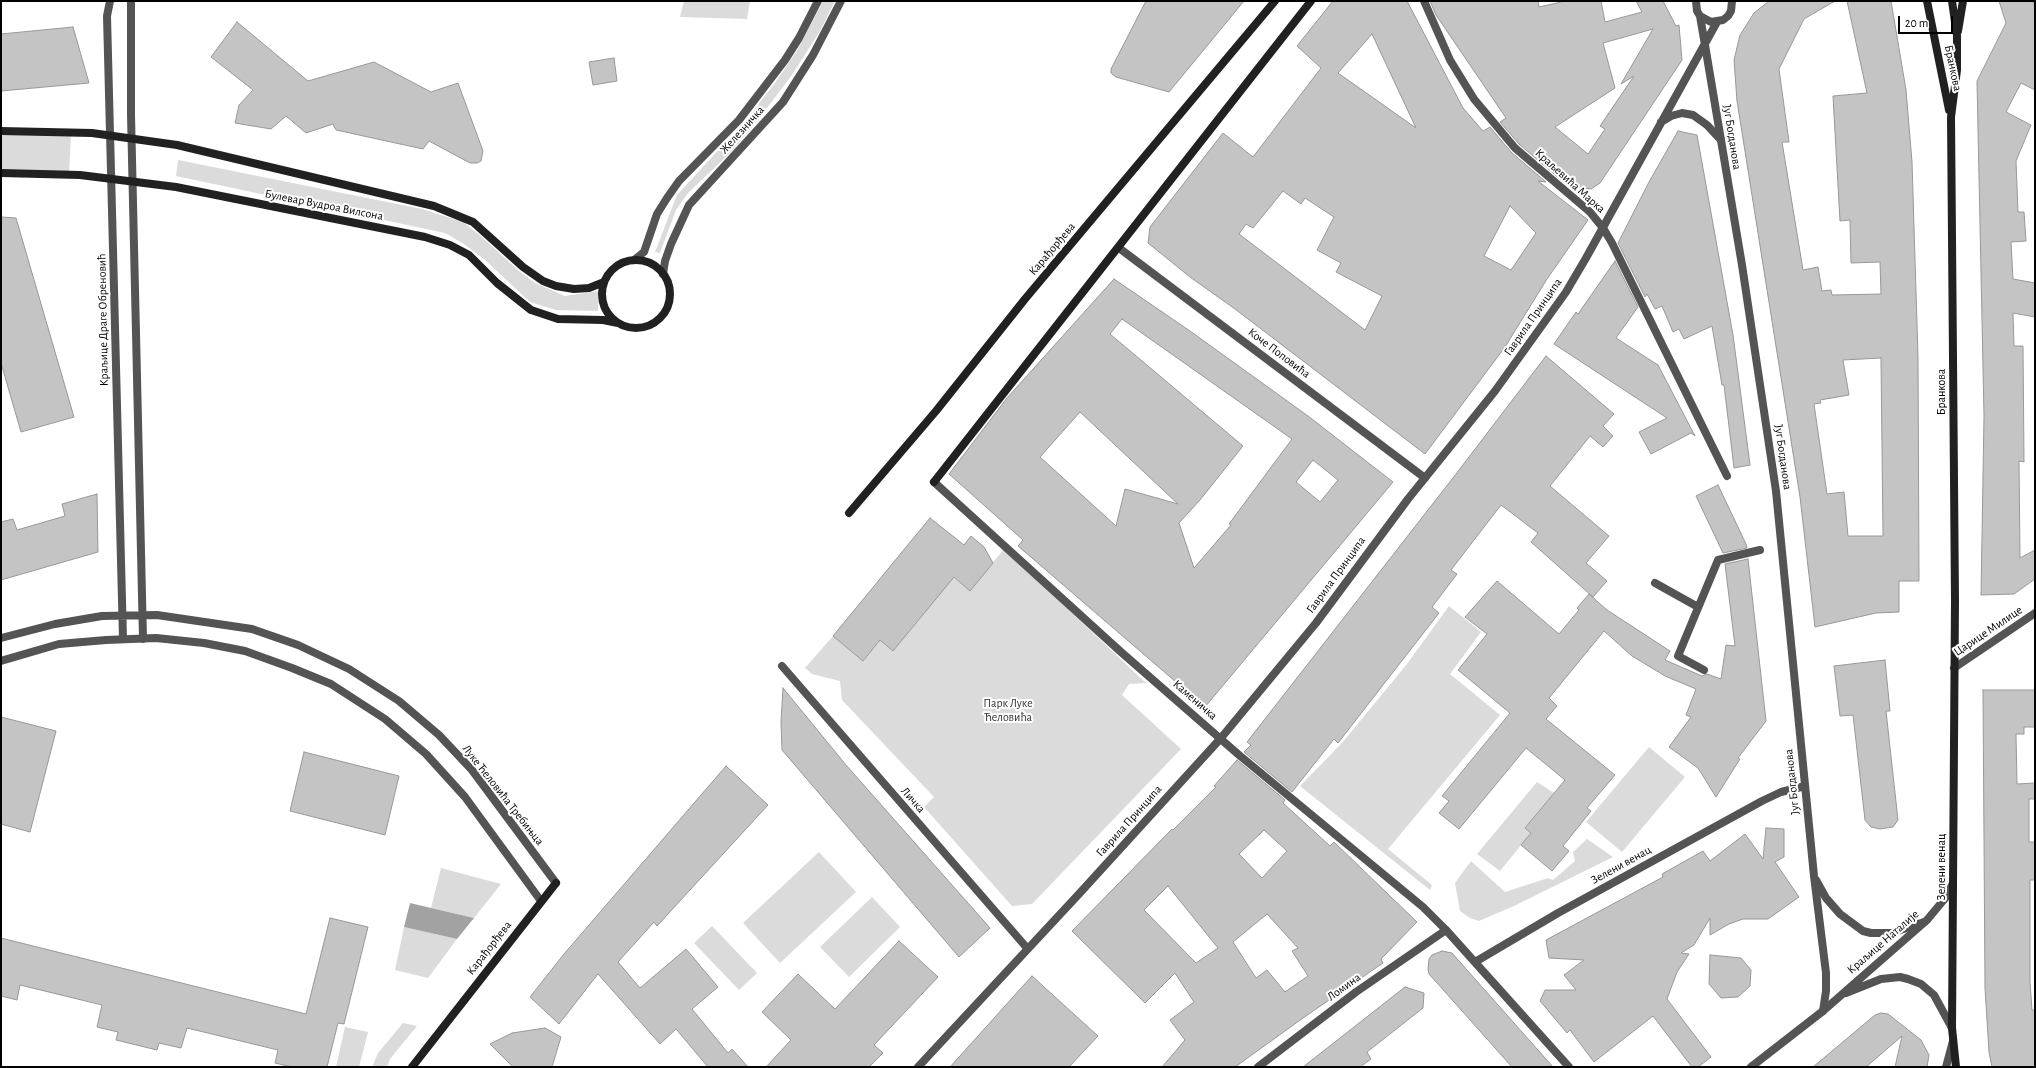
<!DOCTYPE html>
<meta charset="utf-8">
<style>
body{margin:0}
#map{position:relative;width:2036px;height:1068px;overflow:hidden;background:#fff;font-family:"Alegreya Sans",sans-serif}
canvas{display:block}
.frame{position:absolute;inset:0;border:2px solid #000;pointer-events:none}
.scale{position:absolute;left:1898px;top:16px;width:55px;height:18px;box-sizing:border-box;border:2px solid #000;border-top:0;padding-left:5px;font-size:12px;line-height:14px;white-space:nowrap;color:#000;-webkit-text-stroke:3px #fff;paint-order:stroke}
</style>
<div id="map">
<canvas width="2036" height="1068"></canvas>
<div class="frame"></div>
<div class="scale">20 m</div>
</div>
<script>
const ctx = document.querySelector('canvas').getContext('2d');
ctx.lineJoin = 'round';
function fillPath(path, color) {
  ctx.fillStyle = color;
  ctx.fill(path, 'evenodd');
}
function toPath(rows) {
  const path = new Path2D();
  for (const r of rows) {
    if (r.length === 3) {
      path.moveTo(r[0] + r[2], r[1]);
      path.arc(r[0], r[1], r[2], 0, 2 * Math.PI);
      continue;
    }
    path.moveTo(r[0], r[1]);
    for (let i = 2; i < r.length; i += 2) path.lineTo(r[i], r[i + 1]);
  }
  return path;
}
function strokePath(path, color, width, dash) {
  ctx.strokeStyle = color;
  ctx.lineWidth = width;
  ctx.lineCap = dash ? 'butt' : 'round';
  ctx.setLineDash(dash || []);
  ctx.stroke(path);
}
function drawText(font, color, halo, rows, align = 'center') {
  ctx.font = font + ' "Alegreya Sans",sans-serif';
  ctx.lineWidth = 4;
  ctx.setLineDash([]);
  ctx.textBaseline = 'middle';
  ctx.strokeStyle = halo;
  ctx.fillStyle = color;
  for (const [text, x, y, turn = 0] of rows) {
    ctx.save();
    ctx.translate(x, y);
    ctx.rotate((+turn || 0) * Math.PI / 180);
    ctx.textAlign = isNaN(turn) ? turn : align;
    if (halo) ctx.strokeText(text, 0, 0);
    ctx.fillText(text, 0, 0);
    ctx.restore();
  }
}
const green = toPath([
 [684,1,750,1,747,19,680,17],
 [823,1,835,1,820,31,792,75,754,125,730,153,688,193,676,210,660,253,655,252,677,195,748,118,777,80,798,49],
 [1,131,71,133,69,175,1,173],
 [178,160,422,209,463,222,481,236,519,271,535,283,565,296,598,291,598,311,556,310,530,302,484,259,464,244,445,233,176,176],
 [1004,549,1146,683,1129,684,1122,695,1181,749,1032,904,1012,906,924,807,934,797,842,700,840,681,812,674,805,668,833,636,863,661,880,640,893,651,953,577,970,590],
 [1449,606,1481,632,1450,674,1500,715,1388,849,1432,885,1430,890,1300,786,1342,743,1407,664],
 [1649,747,1685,777,1622,852,1586,822],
 [1537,782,1554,793,1525,828,1531,833,1500,871,1477,854],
 [1587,839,1613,857,1514,906,1479,921,1470,918,1460,911,1455,883,1471,861,1505,892,1548,878,1553,880,1575,861,1573,852],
 [819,852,856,892,780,963,743,923],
 [441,868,501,884,474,918,431,908],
 [872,897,900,927,849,977,820,947],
 [712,926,757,973,739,990,694,943],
 [404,927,457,939,428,978,395,970],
 [403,1023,417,1026,390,1059,387,1067,372,1067,378,1053],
 [345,1027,368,1032,359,1067,336,1067]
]);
const water = toPath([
 [410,903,431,908,474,918,457,939,404,927]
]);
const building = toPath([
 [1146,1,1244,1,1169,92,1116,77,1111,73,1111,69,1146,1],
 [1333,1,1407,1,1463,108,1483,131,1490,127,1511,152,1546,182,1538,181,1588,220,1547,279,1505,347,1425,454,1235,309,1190,277,1148,243,1150,227,1223,133,1253,157,1321,68,1297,46,1333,1],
 [1372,34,1416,128,1338,73,1372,34],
 [1283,191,1301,204,1305,198,1334,217,1317,250,1341,263,1336,272,1382,296,1365,330,1239,234,1246,224,1253,228,1283,191],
 [1510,206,1536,233,1511,270,1484,256,1510,206],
 [1430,1,1538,1,1539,7,1566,1,1601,1,1605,22,1642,12,1636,1,1663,1,1676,26,1679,25,1682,60,1600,183,1591,189,1567,185,1519,144,1500,122,1506,118,1436,15,1430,1],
 [1653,29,1621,84,1634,76,1600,126,1605,129,1588,154,1555,127,1615,88,1603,43,1653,29],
 [1769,1,1835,1,1804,19,1779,69,1789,142,1782,142,1803,270,1818,267,1822,291,1831,290,1832,295,1881,294,1880,262,1851,263,1850,220,1840,221,1833,96,1867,93,1847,1,1891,1,1906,90,1912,162,1918,357,1919,581,1899,581,1899,612,1876,613,1815,627,1800,497,1737,101,1734,60,1740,35,1754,13,1769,1],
 [1881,358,1883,536,1848,536,1844,492,1827,494,1814,404,1821,403,1820,400,1849,395,1843,360,1881,358],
 [1999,1,2033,1,2035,7,2035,90,2021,83,2006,112,2031,125,2016,161,2018,212,2024,212,2026,241,2011,242,2013,279,2035,283,2035,317,2013,313,2014,346,2023,346,2024,462,2019,461,2020,558,2035,550,2035,579,2014,594,1981,595,1984,416,1977,81,2006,23,1999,1],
 [237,22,308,81,374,62,431,92,458,83,483,151,481,161,477,163,470,163,429,141,423,149,336,130,333,124,306,133,286,116,271,129,235,123,239,105,253,90,211,57,237,22],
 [73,27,89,83,1,91,1,34,73,27],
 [614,58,617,81,593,85,589,62,614,58],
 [1678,131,1697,135,1733,335,1750,465,1734,468,1724,385,1722,385,1712,326,1684,339,1679,329,1673,332,1662,306,1655,309,1647,294,1645,297,1618,243,1649,182,1678,131],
 [1,217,16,218,74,417,21,432,1,363,1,217],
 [1615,261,1638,307,1616,338,1658,365,1695,436,1691,433,1651,454,1639,432,1667,418,1554,344,1576,312,1578,314,1615,261],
 [1114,279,1190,331,1308,416,1393,482,1205,707,1018,546,1023,540,949,474,1007,398,1114,279],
 [1122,319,1292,439,1229,524,1231,525,1194,568,1179,523,1200,500,1243,446,1110,334,1122,319],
 [1080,412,1178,504,1125,489,1116,526,1040,457,1080,412],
 [1313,460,1338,480,1320,502,1296,482,1313,460],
 [1546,356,1614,414,1603,426,1613,436,1603,447,1590,436,1550,486,1609,536,1586,563,1607,581,1593,597,1531,542,1538,533,1501,505,1451,570,1457,574,1432,607,1439,613,1338,743,1334,739,1292,792,1244,752,1251,745,1247,742,1456,474,1546,356],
 [1718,485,1746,544,1747,548,1723,553,1696,496,1718,485],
 [97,494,98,552,1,580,1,522,13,519,17,530,65,516,62,504,97,494],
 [930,518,964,545,971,536,984,547,993,563,970,591,954,577,893,651,880,640,863,661,833,636,930,518],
 [1748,559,1766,721,1738,758,1740,759,1716,797,1698,768,1669,747,1691,717,1686,715,1696,689,1665,676,1632,656,1604,631,1549,698,1557,706,1546,719,1615,775,1587,808,1591,811,1563,846,1569,851,1552,871,1521,845,1531,833,1525,828,1565,780,1526,748,1459,829,1439,813,1449,801,1442,796,1510,713,1458,670,1487,634,1465,617,1497,581,1559,634,1579,610,1577,608,1589,594,1607,610,1670,651,1665,660,1702,676,1707,674,1721,679,1726,645,1735,646,1725,564,1748,559],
 [1885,660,1890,711,1886,711,1898,820,1893,827,1880,829,1871,827,1865,820,1853,715,1840,716,1834,666,1885,660],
 [783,688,846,765,990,928,959,957,782,750,781,722,783,688],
 [1983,690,2035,690,2035,727,2024,727,2024,734,2016,734,2017,784,2035,783,2035,799,2029,799,2029,842,2035,842,2035,880,2030,880,2030,982,2032,1010,2035,1010,2035,1067,1992,1067,1989,1052,1985,988,1983,690],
 [1,717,56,731,30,832,1,824,1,717],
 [304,752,399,776,385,835,290,811,304,752],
 [1237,760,1285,800,1283,803,1330,846,1334,842,1417,922,1381,959,1383,963,1303,1018,1235,1067,1162,1067,1185,1040,1170,1020,1194,1002,1175,973,1145,1003,1072,931,1172,829,1173,830,1216,787,1214,786,1237,760],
 [1264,830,1287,851,1262,878,1239,854,1264,830],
 [1168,886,1218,948,1196,963,1144,910,1168,886],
 [1267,914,1298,948,1292,951,1308,976,1285,992,1267,970,1256,978,1233,942,1267,914],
 [726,766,768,805,657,926,654,922,618,962,640,988,686,949,718,987,692,1009,728,1053,732,1049,748,1067,708,1067,676,1029,660,1044,598,974,559,1024,530,997,564,954,726,766],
 [1766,828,1784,829,1784,857,1775,862,1799,897,1768,919,1743,919,1729,924,1710,935,1710,918,1694,945,1681,953,1689,954,1677,972,1667,999,1711,1057,1698,1067,1692,1067,1653,1016,1594,1062,1570,1030,1567,1033,1540,1001,1545,990,1576,990,1564,975,1584,960,1549,958,1546,940,1663,877,1662,874,1703,851,1710,861,1745,834,1763,859,1766,828],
 [330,918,368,927,344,1024,338,1023,327,1067,292,1067,275,1063,278,1050,187,1028,181,1048,159,1043,157,1050,116,1040,118,1032,97,1027,102,1005,20,985,17,1000,1,996,1,938,306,1014,330,918],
 [899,941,938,977,874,1045,883,1053,869,1067,766,1067,791,1040,762,1012,798,974,835,1009,899,941],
 [1442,951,1452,953,1553,1067,1512,1067,1429,974,1428,969,1429,959,1432,955,1442,951],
 [1710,955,1741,958,1751,970,1750,986,1738,997,1721,998,1709,984,1710,955],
 [1032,976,1098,1036,1069,1067,950,1067,1032,976],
 [1405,987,1424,993,1423,1008,1367,1052,1371,1059,1360,1067,1303,1067,1405,987],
 [1881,1013,1888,1014,1921,1040,1929,1055,1927,1067,1895,1067,1902,1036,1866,1067,1813,1067,1875,1015,1881,1013],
 [545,1028,561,1037,552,1067,513,1067,490,1044,512,1033,545,1028]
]);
const pedestrian = toPath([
 [934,482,1121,652,1239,755,1423,907,1446,930]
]);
const minor = toPath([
 [110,1,107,16,123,639],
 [131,1,131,115,143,639],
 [1424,1,1450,60,1474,99,1515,148,1590,212,1603,228,1612,243,1727,476],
 [1705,45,1742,265,1776,491,1814,876,1826,973,1826,991,1823,1011],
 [1119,248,1425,478],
 [634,260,644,252,657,214,667,198,679,181,739,120,785,60,799,38,818,1],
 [663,274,665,261,671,244,689,205,783,102,813,55,841,1],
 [1655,583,1698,607],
 [1,638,55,624,102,616,157,615,252,629,298,645,349,669,399,701,439,735,472,770,556,883],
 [1,661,59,644,106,640,156,638,204,643,245,651,292,668,331,684,385,719,426,754,465,797,541,901],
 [782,666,1027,948],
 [1954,668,2035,613],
 [1704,670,1678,656,1718,560,1760,550],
 [1816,880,1826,898,1840,914,1863,931,1871,933,1892,933,1924,922],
 [1475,962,1558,913,1762,801,1781,792,1805,786],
 [1258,1067,1356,992,1446,930,1569,1067]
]);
const tertiary = toPath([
 [1696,1,1697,11,1700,16,1711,22,1723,20,1728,16,1731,11,1732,1],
 [1700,16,1705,45],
 [1661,122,1671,116,1682,113,1693,115,1707,125,1721,140],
 [1846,993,1881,979,1900,977,1908,979,1921,984,1934,995,1952,1028],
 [918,1067,1078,895,1221,738,1316,623,1408,499,1495,391,1566,292,1586,258,1717,22],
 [1751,1067,1823,1011,1927,920,1947,896,1953,883],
 [1946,1067,1953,1041]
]);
const secondary = toPath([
 [1927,1,1949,110],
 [1952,1,1957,36,1957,70,1951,117,1955,600,1952,1028,1956,1067],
 [1958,31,1963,1],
 [1,131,92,133,177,145,434,206,473,222,523,267,543,281,556,286,574,289,589,288,604,282],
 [1,173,80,175,176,187,425,237,450,245,469,255,497,283,531,310,558,319,603,320,618,323],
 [636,294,34],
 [934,482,1311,1],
 [849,513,936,411,1025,299,1275,1],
 [412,1067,556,883]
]);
const streetNames = [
 ["Бранкова",1953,68,78],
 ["Железничка",742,130,-48],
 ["Југ Богданова",1732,137,81],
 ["Краљевића Марка",1570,181,42],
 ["Булевар Вудроа Вилсона",324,205,11],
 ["Карађорђева",1052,249,-50],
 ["Гаврила Принципа",1533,317,-55],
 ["Краљице Драге Обреновић",103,320,-91],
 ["Коче Поповића",1279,353,37],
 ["Бранкова",1941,392,-90],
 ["Југ Богданова",1783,457,82],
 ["Гаврила Принципа",1336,575,-54],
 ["Царице Милице",1988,631,-34],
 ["Каменичка",1195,700,41],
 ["Југ Богданова",1792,782,-96],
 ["Луке Ћеловића Требињца",503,795,52],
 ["Личка",913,800,49],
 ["Гаврила Принципа",1129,821,-48],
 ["Зелени венац",1621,865,-29],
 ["Зелени венац",1941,867,-90],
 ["Краљице Наталије",1883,942,-41],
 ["Карађорђева",489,948,-52],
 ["Ломина",1344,987,-36]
];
const parkNames = [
 ["Парк Луке",1008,703],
 ["Ћеловића",1008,717]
];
fillPath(green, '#dbdbdb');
fillPath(water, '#a2a2a2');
fillPath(building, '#c4c4c4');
strokePath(building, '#989898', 1);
strokePath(pedestrian, '#545454', 8);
strokePath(minor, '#545454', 8);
strokePath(tertiary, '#545454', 8);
strokePath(secondary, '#212121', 8);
drawText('12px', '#000', '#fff', streetNames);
drawText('12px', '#323232', '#fff', parkNames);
</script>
